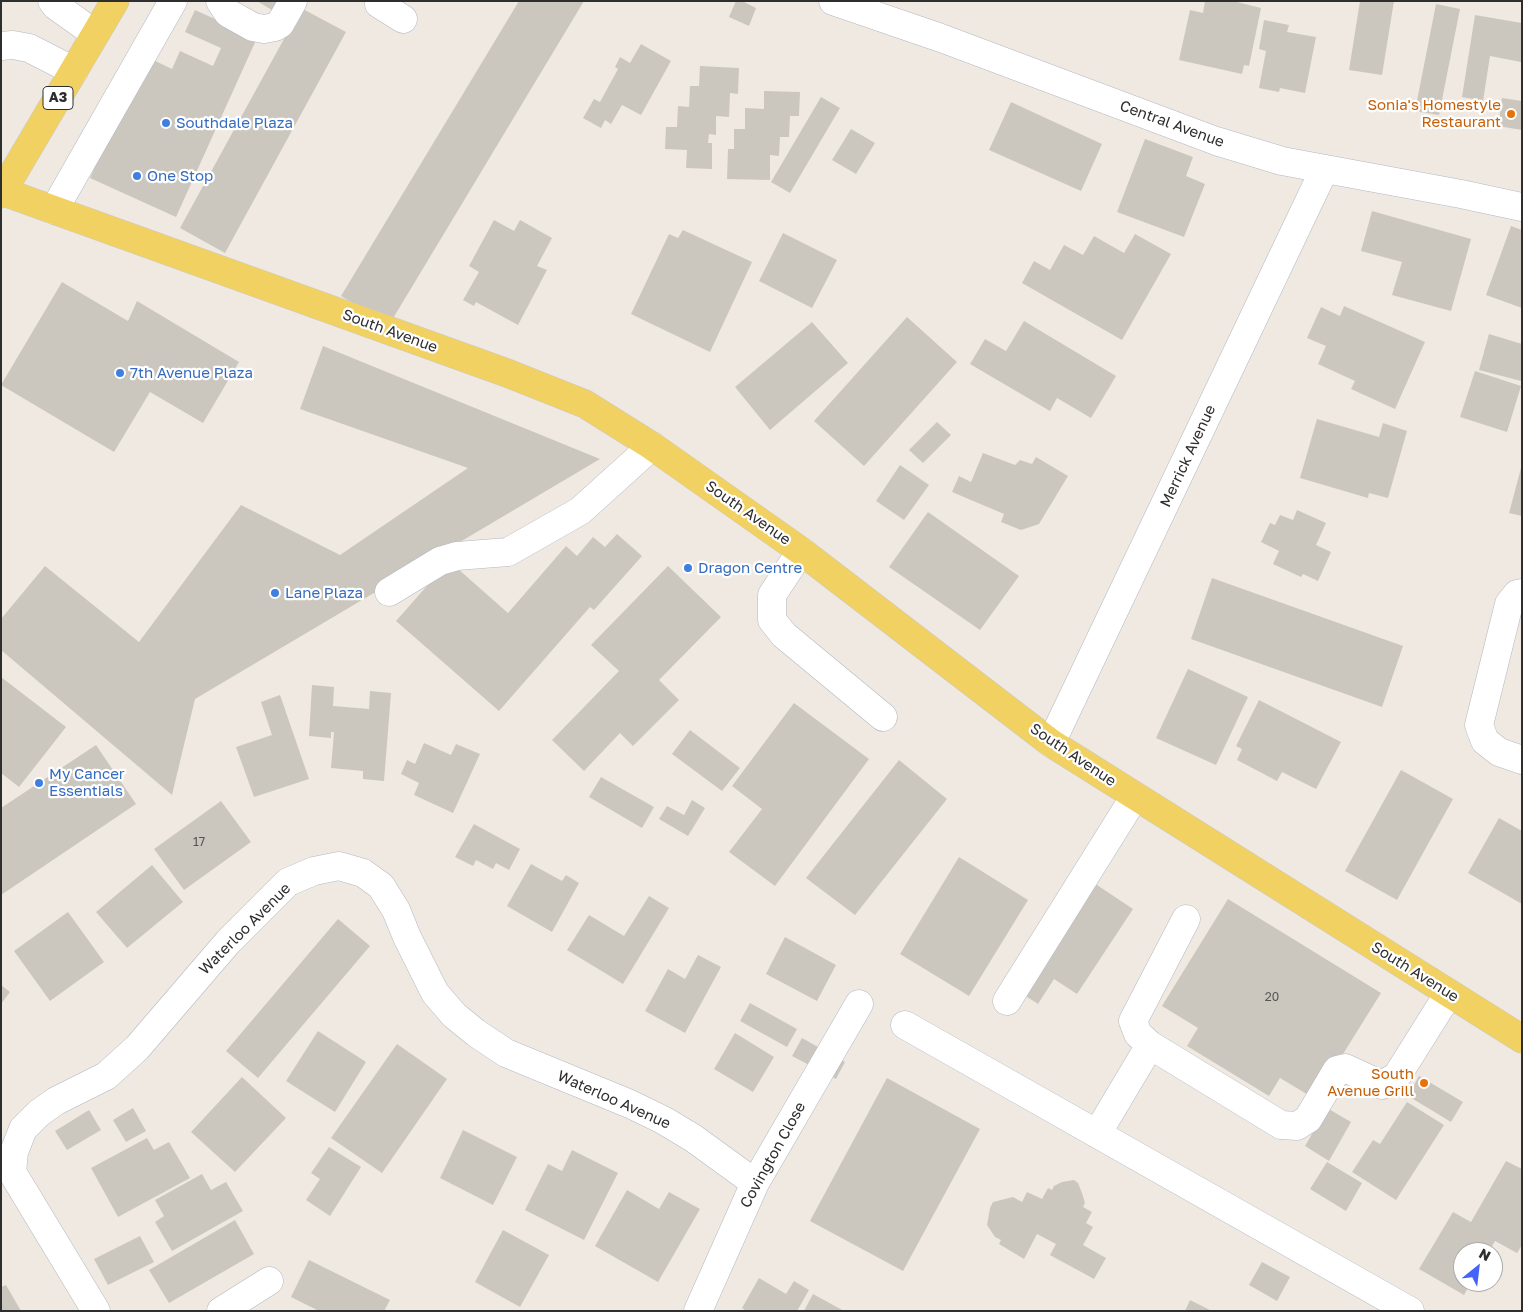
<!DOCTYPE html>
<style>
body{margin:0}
#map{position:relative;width:1523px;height:1312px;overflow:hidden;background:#efe9e1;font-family:"Golos Text",sans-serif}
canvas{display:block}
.frame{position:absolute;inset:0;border:2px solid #2e2e2e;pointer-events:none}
.north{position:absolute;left:1453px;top:1242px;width:50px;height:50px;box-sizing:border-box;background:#fff;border:1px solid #ababab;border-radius:50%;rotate:29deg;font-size:14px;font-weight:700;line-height:20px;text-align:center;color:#2e2e2e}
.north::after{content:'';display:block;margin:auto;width:18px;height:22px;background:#4264fb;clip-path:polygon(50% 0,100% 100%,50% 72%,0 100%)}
</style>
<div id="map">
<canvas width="1523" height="1312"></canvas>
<div class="frame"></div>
<div class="north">N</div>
</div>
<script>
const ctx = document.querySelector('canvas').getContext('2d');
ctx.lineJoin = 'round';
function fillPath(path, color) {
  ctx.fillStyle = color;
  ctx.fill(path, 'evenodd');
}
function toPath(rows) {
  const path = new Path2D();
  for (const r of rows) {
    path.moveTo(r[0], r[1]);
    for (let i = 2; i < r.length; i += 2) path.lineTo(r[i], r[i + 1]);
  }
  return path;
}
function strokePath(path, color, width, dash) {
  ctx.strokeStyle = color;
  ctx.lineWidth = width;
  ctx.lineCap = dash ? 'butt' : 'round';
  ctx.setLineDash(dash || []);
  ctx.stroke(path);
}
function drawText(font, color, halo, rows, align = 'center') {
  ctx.font = font + ' "Golos Text",sans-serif';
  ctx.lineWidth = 4.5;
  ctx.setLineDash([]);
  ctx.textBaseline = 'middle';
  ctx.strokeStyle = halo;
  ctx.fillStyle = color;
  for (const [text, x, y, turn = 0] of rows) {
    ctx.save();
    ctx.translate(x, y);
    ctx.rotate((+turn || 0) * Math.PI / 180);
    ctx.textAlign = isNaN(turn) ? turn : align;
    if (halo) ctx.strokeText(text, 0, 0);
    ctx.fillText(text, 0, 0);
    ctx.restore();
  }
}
const building = toPath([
 [257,1,288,1,280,15],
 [519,1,584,1,389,325,341,296],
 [736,1,742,1,756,8,749,26,729,17],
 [1205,1,1233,1,1261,8,1249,66,1244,65,1242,74,1179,60,1190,10,1203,13],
 [1360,1,1394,1,1382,75,1349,70],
 [1436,4,1460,9,1439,115,1415,111],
 [301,8,346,32,225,253,180,228],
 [195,10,257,38,176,217,90,178,145,56,172,69,180,51,213,66,221,48,185,32],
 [1475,15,1522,23,1521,62,1490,56,1483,101,1462,97],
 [1264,20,1289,25,1287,32,1316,37,1305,93,1280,88,1279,92,1259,88,1266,51,1259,49],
 [641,44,671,61,641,115,622,105,611,124,605,120,601,128,583,118,594,99,600,102,618,69,615,67,620,57,630,63],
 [700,66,739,68,738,94,730,93,729,117,716,116,716,135,709,134,708,143,712,143,712,169,686,168,687,150,665,149,666,127,677,127,678,106,689,107,690,86,699,86],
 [764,91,800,92,799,116,790,116,789,137,780,137,779,156,770,155,770,180,727,179,728,149,734,149,734,129,745,129,745,108,764,109],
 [821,97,840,108,790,193,771,182],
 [1502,98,1522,101,1522,130,1498,126],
 [1011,102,1102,144,1081,191,989,150],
 [851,129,875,143,856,174,832,160],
 [1145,139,1193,157,1186,176,1205,184,1184,237,1117,212],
 [1372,211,1471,239,1451,311,1392,295,1402,262,1361,251],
 [494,220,514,231,520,220,552,238,537,266,547,270,518,325,476,302,474,306,463,300,479,272,469,266],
 [1511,226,1522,230,1522,308,1486,295],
 [683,230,752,262,710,352,631,314,669,234,678,238],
 [783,233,837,260,812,308,759,281],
 [1135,234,1171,254,1122,340,1022,283,1034,261,1050,270,1064,245,1083,255,1094,236,1124,253],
 [62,282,128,321,137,301,239,362,203,423,150,392,114,452,1,385],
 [1344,306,1425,342,1395,409,1351,389,1355,381,1318,364,1326,346,1307,338,1321,307,1340,316],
 [907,317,957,362,864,466,814,421],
 [1024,321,1116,376,1091,418,1057,398,1050,411,970,364,985,339,1006,351],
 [812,322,848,363,770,430,735,387],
 [1489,334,1522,344,1521,381,1479,370],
 [323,346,600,459,195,699,172,795,1,650,1,619,45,566,139,642,241,505,340,555,468,468,300,409],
 [1475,371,1521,386,1507,432,1460,417],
 [1317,419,1379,437,1383,423,1407,431,1388,498,1369,493,1368,498,1300,478],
 [937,422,951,435,923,463,909,450],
 [983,453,1015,465,1020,460,1032,464,1036,457,1068,476,1039,524,1021,530,1001,522,1004,514,952,492,959,476,971,482],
 [900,465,929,485,904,520,876,501],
 [1521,468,1522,469,1522,516,1509,513],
 [1297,510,1326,523,1316,545,1331,552,1318,581,1303,574,1301,577,1273,564,1279,551,1261,542,1270,523,1275,525,1280,515,1293,520],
 [928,512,1019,576,980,630,889,567],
 [617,534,642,556,594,610,590,607,499,711,396,621,449,561,508,613,566,546,577,556,593,537,605,547],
 [668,566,721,617,659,680,679,700,633,746,620,733,584,771,552,740,619,671,591,645],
 [1212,578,1403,646,1382,707,1191,639],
 [1188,669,1248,697,1216,765,1156,738],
 [1,677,66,727,19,787,1,773],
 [312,685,334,687,333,706,369,709,370,691,391,693,384,781,363,779,363,771,331,768,334,732,331,732,331,738,309,736],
 [280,695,309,779,254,797,236,747,272,735,261,702],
 [1259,700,1341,742,1316,789,1282,772,1277,781,1237,760,1242,749,1236,746],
 [794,703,869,759,775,886,729,852,762,809,732,786],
 [690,730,740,768,722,791,672,754],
 [424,743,451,755,456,744,480,754,453,813,414,795,419,783,401,774,407,760,415,764],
 [96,745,136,804,1,895,1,808],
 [899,760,947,799,855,915,806,878],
 [1401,770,1453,799,1397,900,1345,871],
 [601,777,654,807,642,828,589,797],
 [692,800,705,808,688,836,659,819,667,806,684,815],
 [221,801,251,842,184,890,154,849],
 [1499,818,1522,831,1522,904,1468,873],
 [474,824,520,849,509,870,496,863,493,869,476,860,473,866,455,857],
 [959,857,1028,900,969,996,900,954],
 [531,864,562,881,566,875,579,883,552,932,507,906],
 [152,865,183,902,127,948,96,912],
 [1091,881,1133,909,1077,994,1054,979,1038,1004,1018,991],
 [649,896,669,908,623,984,567,950,589,915,624,936],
 [1228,899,1381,993,1315,1099,1280,1078,1269,1096,1187,1046,1198,1028,1162,1006],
 [68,912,104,962,50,1001,14,951],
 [338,919,370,946,258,1078,226,1051],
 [785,937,836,965,817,1001,766,974],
 [698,955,721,967,685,1033,645,1011,668,969,685,979],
 [1,985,10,992,1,1004],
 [750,1003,797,1029,787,1047,740,1021],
 [318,1031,366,1062,335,1112,286,1081],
 [735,1033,774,1057,753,1092,714,1069],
 [802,1038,845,1062,836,1079,792,1056],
 [397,1044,447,1079,382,1173,331,1138],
 [1419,1076,1463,1102,1451,1122,1408,1096],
 [242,1077,286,1118,235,1172,191,1132],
 [887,1078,980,1129,903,1271,810,1221],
 [1407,1102,1444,1125,1396,1200,1352,1172,1373,1140,1380,1144],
 [133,1108,146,1131,126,1142,113,1120],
 [1327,1108,1351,1122,1329,1161,1305,1146],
 [89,1110,101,1130,67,1150,55,1131],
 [463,1130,517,1157,493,1205,440,1178],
 [147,1138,154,1150,169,1142,190,1178,118,1217,91,1168],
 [329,1147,361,1167,330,1216,306,1200,320,1179,311,1173],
 [572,1150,618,1173,584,1240,525,1210,548,1164,562,1171],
 [1506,1161,1522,1169,1522,1245,1517,1253,1495,1241,1489,1252,1463,1252,1463,1282,1471,1282,1464,1295,1419,1269,1453,1212,1471,1222],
 [1327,1162,1362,1183,1346,1211,1310,1189],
 [202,1174,211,1190,226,1182,243,1211,172,1251,155,1222,164,1216,155,1200],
 [1074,1180,1078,1183,1082,1193,1085,1203,1083,1207,1092,1212,1086,1223,1093,1227,1083,1245,1106,1258,1094,1279,1050,1255,1056,1244,1037,1234,1024,1259,999,1244,1001,1240,995,1237,987,1225,990,1208,993,1202,1013,1197,1022,1202,1027,1192,1042,1199,1048,1188,1052,1190,1054,1186,1062,1182],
 [627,1190,659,1209,669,1192,700,1209,658,1282,595,1246],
 [235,1220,254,1254,169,1303,149,1270],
 [503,1230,549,1255,520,1307,475,1282],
 [140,1236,154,1262,108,1285,94,1259],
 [309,1260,390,1300,384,1311,319,1311,291,1297],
 [1262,1262,1290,1277,1277,1301,1249,1285],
 [759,1278,786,1294,794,1281,809,1290,797,1311,746,1311,742,1308],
 [6,1285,21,1311,1,1311,1,1287],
 [813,1294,844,1311,804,1311],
 [1190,1300,1212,1311,1185,1311]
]);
const minor = toPath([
 [52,1,56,6,95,34],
 [220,1,228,13,253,27,264,29,275,27,280,24,293,1],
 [833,1,941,38,1216,141,1282,161,1461,194,1522,207],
 [379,4,403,19],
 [1,46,13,45,29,48,74,71],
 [54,210,173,1],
 [801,551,772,595,772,620,784,635,883,717],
 [389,592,440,561,457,556,508,552,580,511,652,446],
 [1522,593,1517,594,1509,604,1479,725,1485,741,1499,752,1522,760],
 [1051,743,1324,170],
 [1186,919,1133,1021,1138,1034,1150,1045,1281,1125,1297,1126,1308,1119,1337,1070,1345,1068,1382,1085,1397,1076,1449,993],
 [1007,1001,1135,796],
 [905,1025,1410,1311],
 [1097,1134,1150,1045],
 [96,1311,12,1172,14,1152,23,1129,39,1113,56,1101,106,1076,137,1048,228,942,288,882,314,871,339,866,363,873,381,886,396,910,407,937,435,993,454,1015,476,1033,506,1053,630,1104,663,1120,693,1138,755,1183],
 [221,1311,269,1281],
 [698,1311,755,1183,859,1004]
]);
const major = toPath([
 [1,191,507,373,585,404,652,446,801,551,1051,743,1522,1039],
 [1,194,115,1]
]);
const markers = [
 [1511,114,5,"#e8710a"],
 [166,123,5,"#3f7fe0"],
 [137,176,5,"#3f7fe0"],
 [120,373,5,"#3f7fe0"],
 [688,568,5,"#3f7fe0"],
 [275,593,5,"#3f7fe0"],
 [39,783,5,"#3f7fe0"],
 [1424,1083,5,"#e8710a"]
];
const numberNames = [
 ["17",199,842],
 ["20",1272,997]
];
const shields = [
 [58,98,30]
];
const shieldNames = [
 ["A3",58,98]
];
const foodNames = [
 ["Sonia's Homestyle",1501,105],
 ["Restaurant",1501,122],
 ["South",1414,1074],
 ["Avenue Grill",1414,1091]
];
const shopNames = [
 ["Southdale Plaza",176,123],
 ["One Stop",147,176],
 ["7th Avenue Plaza",130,373],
 ["Dragon Centre",698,568],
 ["Lane Plaza",285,593],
 ["My Cancer",49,774],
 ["Essentials",49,791]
];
const streetNames = [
 ["Central Avenue",1172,124,20],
 ["South Avenue",390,331,20],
 ["Merrick Avenue",1188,456,-65],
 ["South Avenue",748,513,35],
 ["South Avenue",1073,755,34],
 ["Waterloo Avenue",245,929,-45],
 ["South Avenue",1415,972,32],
 ["Waterloo Avenue",614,1100,24],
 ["Covington Close",773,1155,-61]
];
fillPath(building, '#cbc7bf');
strokePath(minor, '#b4b7c1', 29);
strokePath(major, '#c9c9c9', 29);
strokePath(minor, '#fff', 28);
strokePath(major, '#f2d163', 28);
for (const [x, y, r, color] of markers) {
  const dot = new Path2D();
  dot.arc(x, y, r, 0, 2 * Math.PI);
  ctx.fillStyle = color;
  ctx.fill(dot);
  strokePath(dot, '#fff', 2);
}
drawText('12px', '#555452', null, numberNames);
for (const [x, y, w] of shields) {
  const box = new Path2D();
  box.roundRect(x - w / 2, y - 11.5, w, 23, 4);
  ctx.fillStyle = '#fff';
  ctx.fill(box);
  strokePath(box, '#2e2e2e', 1);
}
drawText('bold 14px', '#2e2e2e', null, shieldNames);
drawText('15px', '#c56008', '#fff', foodNames, 'right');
drawText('15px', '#366cbe', '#fff', shopNames, 'left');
drawText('15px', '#2e2e2e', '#fff', streetNames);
</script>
